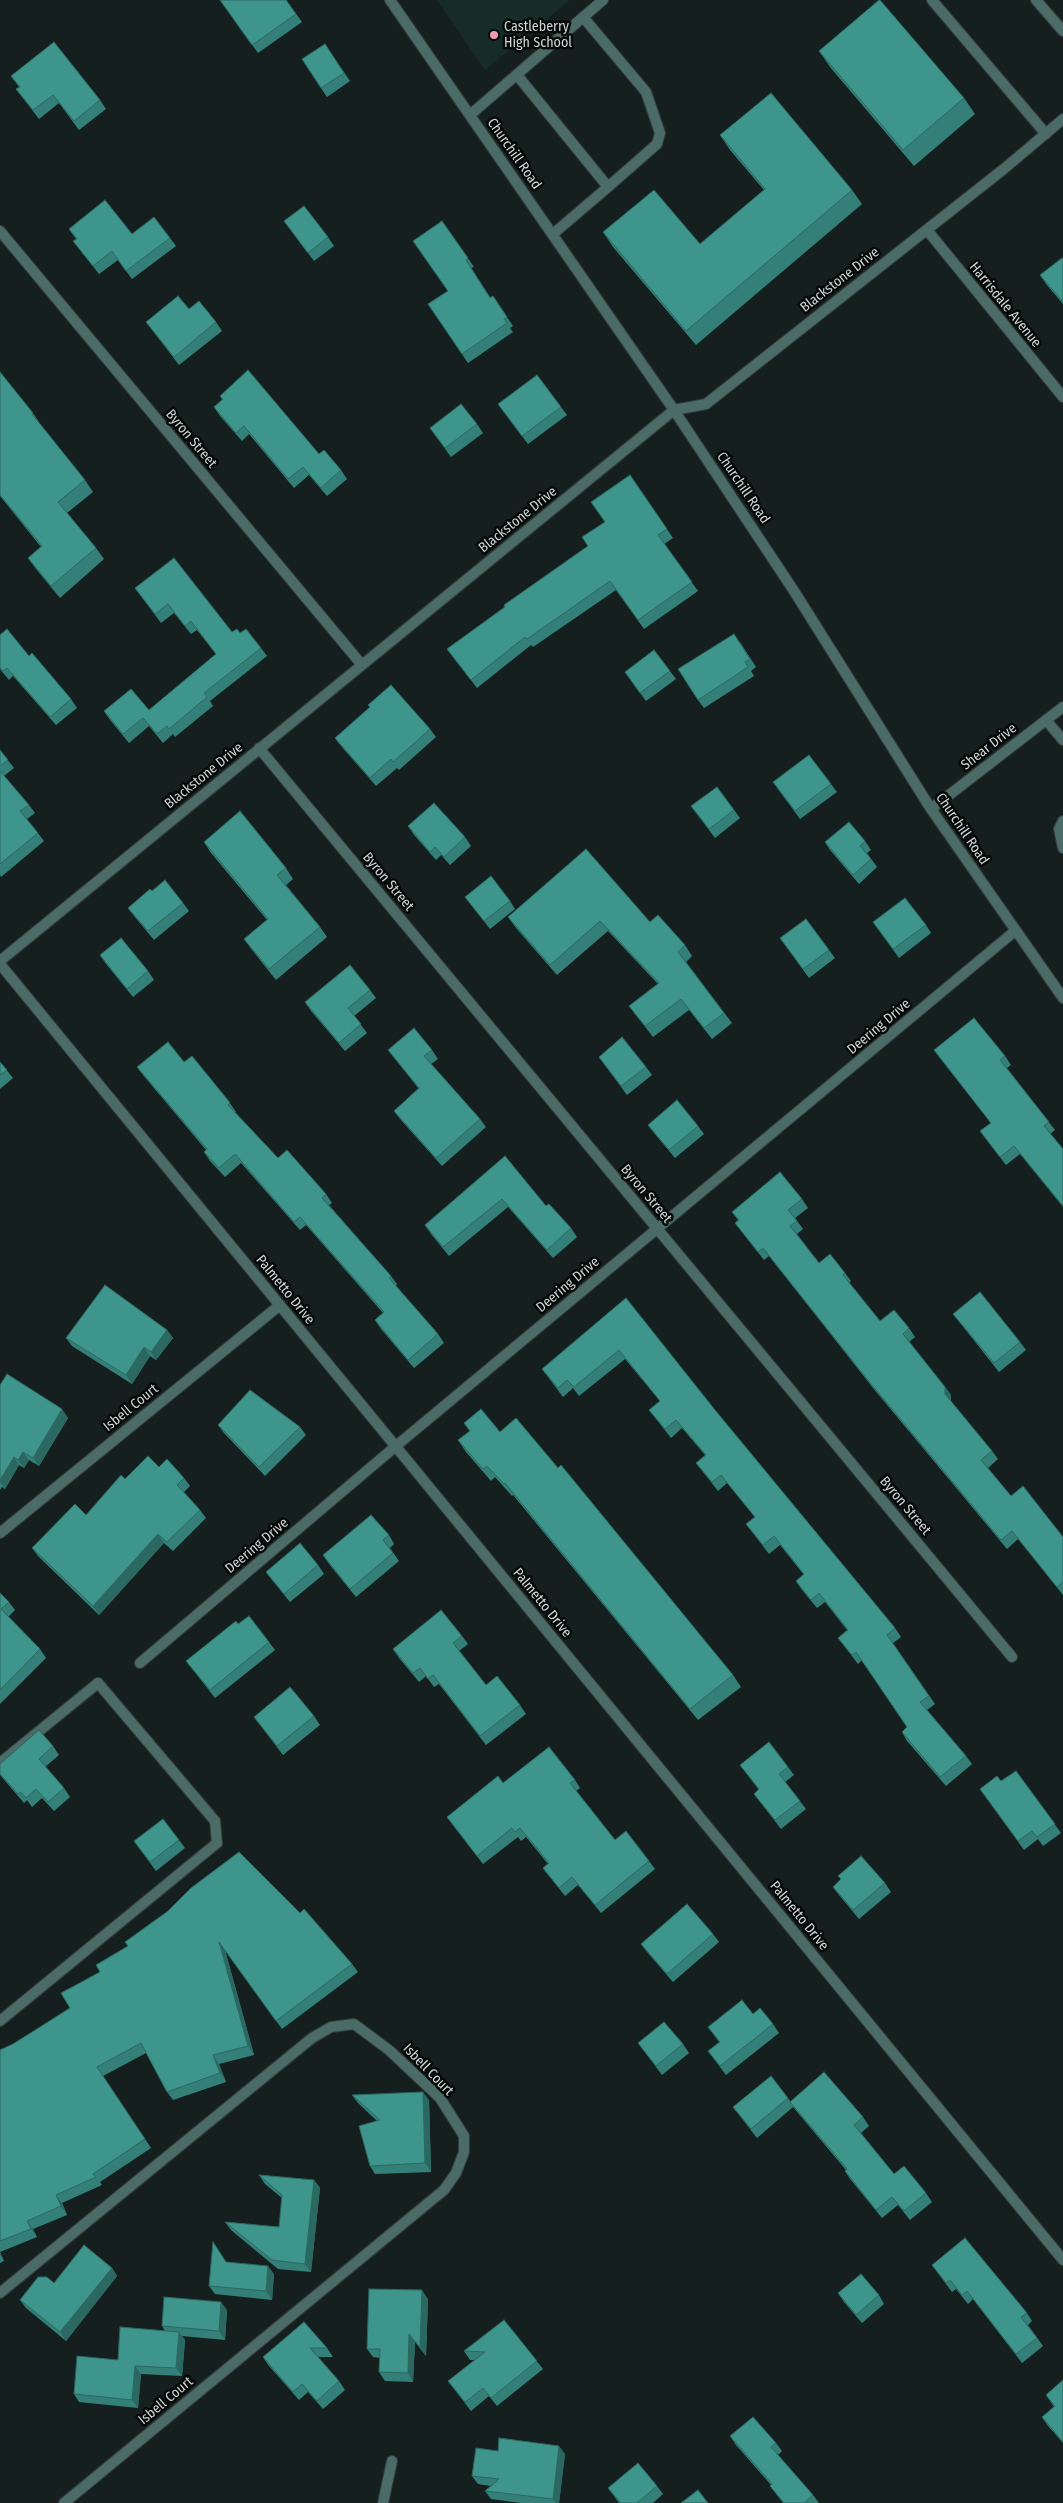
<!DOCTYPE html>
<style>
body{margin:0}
canvas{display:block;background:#15201e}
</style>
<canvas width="1063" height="2503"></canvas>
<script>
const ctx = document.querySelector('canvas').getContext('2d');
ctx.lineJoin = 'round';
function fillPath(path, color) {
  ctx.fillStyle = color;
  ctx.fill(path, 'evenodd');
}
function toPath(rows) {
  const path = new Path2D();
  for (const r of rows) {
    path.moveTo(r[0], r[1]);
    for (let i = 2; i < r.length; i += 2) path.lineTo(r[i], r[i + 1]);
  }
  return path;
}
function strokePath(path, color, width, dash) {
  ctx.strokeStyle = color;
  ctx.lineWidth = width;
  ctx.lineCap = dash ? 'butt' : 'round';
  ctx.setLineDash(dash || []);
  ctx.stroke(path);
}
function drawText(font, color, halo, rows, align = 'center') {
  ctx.font = font + ' "Fira Sans Condensed",sans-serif';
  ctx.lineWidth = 5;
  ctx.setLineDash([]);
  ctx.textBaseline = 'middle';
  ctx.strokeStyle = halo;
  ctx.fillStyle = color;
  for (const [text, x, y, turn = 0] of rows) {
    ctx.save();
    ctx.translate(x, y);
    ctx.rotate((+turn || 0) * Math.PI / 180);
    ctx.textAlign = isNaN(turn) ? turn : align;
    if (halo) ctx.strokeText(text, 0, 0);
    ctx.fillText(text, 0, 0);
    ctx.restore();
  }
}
const built = toPath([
 [437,0,570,0,485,70]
]);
const service = toPath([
 [932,0,1046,134],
 [1036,0,1063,31],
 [583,17,646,92,660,133,657,144,608,187],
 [517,75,608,187,553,234],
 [1046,720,1063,740],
 [1063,821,1059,829,1063,848],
 [98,1683,215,1821,217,1843]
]);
const minor = toPath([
 [390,0,674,410,794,591,931,809,1063,998],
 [470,115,603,0],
 [927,230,1063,397],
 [0,231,362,665],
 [259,748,1012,1657],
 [931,809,1063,707],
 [0,961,674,410,706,404,1005,168,1063,119],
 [0,964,1063,2260],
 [0,1533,280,1305],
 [140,1663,396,1446,1015,931],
 [0,1763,98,1683],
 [0,2021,217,1843],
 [0,2293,312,2038,331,2027,354,2024,389,2050,440,2098,464,2136,464,2152,456,2173,444,2190,64,2503],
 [383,2503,392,2461]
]);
const wall = toPath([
 [220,0,286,0,302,22,258,53],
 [325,44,350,81,327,97,321,88],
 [819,51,964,98,975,114,914,166,830,67],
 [11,76,100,100,106,109,79,130,59,103,39,119,16,89,19,87],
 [720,135,852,190,862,204,696,345,613,247,603,232,700,244,764,190,730,150],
 [284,221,328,237,334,246,314,261],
 [442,221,474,267,471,268,490,297,493,296,513,326,510,328,513,332,468,363,428,304,448,291],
 [69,229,170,238,176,246,132,279,118,260,99,274,73,241,76,239],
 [1063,259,1063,304,1046,284,1040,275],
 [189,309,216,322,222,331,179,365,146,322],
 [0,372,33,413,41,425,85,480,93,492,67,513,96,548,104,559,60,598,36,569,28,558,41,547,0,496],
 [537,375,567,415,528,444,498,404],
 [220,396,319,454,341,470,347,479,327,496,309,475,294,488,249,434,242,441,220,416,214,407,222,400],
 [477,424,483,433,451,457,430,428],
 [630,475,673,538,664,544,698,591,644,629,616,590,533,647,531,645,477,688,447,649,588,546,605,522],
 [135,588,232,632,240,633,261,648,267,656,210,701,213,706,175,737,173,734,163,743,149,726,129,743,110,720,104,711,149,710,216,654,197,630,191,634,174,613,161,623],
 [0,635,29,656,71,699,77,708,56,725,13,676,9,680,0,669],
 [740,642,756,667,751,671,754,676,704,708,698,700],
 [654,650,676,679,646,701,625,672],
 [430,729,436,737,399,770,397,768,376,786,341,746,335,738],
 [0,750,14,768,4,776,29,805,35,813,27,819,44,841,1,877,0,875],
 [773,782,831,784,837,792,800,819],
 [691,806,734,810,740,818,715,838],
 [408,826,465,837,471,846,450,865,441,855,436,860,414,835],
 [865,841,871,850,867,853,877,867,859,884,830,850,825,842],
 [204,842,286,868,293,879,286,885,320,927,327,937,276,980,252,950,244,939,267,920,211,853],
 [152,891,183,903,189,911,154,940,134,916,128,908],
 [465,897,510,901,515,909,490,929],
 [508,917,650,922,685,945,692,956,686,962,732,1023,712,1039,689,1010,653,1037,629,1006,658,984,608,931,557,975,516,928],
 [873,922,926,925,931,933,899,958],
 [780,938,829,950,835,958,809,978],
 [100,955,148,971,154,980,133,997,106,964],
 [370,990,376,998,354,1016,367,1033,345,1051,311,1011,305,1002],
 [388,1050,432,1050,438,1059,431,1064,480,1119,486,1127,442,1166,400,1119,394,1111,419,1089],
 [934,1050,1005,1056,1011,1065,1007,1068,1055,1130,1050,1134,1063,1149,1063,1207,1020,1154,1006,1165,980,1131,991,1123],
 [599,1057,646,1067,652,1075,627,1095],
 [0,1062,13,1078,0,1089],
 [184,1062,227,1099,236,1112,235,1112,278,1158,326,1194,332,1203,329,1205,391,1276,397,1284,396,1286,438,1334,444,1343,414,1368,381,1329,375,1320,383,1313,306,1225,300,1230,241,1163,225,1177,210,1161,204,1152,206,1150,143,1075,137,1067],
 [648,1125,698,1126,704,1134,675,1158,654,1133],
 [505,1156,546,1206,571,1228,577,1237,553,1258,508,1207,449,1256,431,1234,425,1225],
 [802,1199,808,1208,795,1218,803,1229,797,1234,819,1263,845,1273,851,1281,849,1283,880,1321,909,1328,915,1337,909,1342,945,1387,951,1395,951,1401,992,1451,998,1459,988,1468,1011,1496,1063,1537,1063,1595,1018,1539,1007,1549,873,1388,769,1256,764,1260,735,1223,738,1220,732,1212],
 [626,1298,715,1410,895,1628,901,1637,893,1643,935,1704,927,1710,966,1756,972,1764,946,1786,907,1741,902,1732,907,1727,862,1660,858,1664,838,1638,847,1630,825,1602,817,1608,802,1590,796,1581,804,1575,780,1545,769,1554,746,1524,755,1517,727,1483,718,1491,696,1463,705,1455,682,1428,671,1438,649,1410,660,1401,625,1359,579,1396,573,1388,563,1397,542,1369],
 [953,1314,1020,1342,1026,1350,999,1372],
 [167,1330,173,1338,156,1360,150,1356,132,1384,72,1346,66,1338],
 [0,1385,68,1418,39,1466,29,1460,24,1468,19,1465,5,1489,2,1487,0,1490],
 [464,1423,500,1432,733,1675,741,1687,698,1720,513,1495,512,1496,495,1477,491,1481,466,1452,458,1440,470,1431],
 [218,1425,300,1427,306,1435,265,1476,224,1433],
 [159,1467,184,1478,190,1486,184,1492,200,1510,206,1518,173,1551,164,1543,99,1615,38,1556,32,1548,86,1515,125,1479],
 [389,1535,394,1544,390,1548,399,1561,356,1597,329,1564,323,1555],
 [318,1565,324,1574,290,1602,272,1580,266,1572],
 [0,1593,9,1602,15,1610,8,1617,40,1649,46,1658,0,1704],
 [238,1624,269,1642,275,1650,215,1698,186,1661],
 [462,1636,468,1644,459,1651,486,1685,520,1705,526,1714,486,1745,439,1684,434,1687,426,1676,419,1682,399,1658,393,1649],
 [314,1716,320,1725,283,1755,254,1717],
 [53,1746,59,1755,45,1767,64,1788,70,1797,54,1811,42,1798,32,1807,27,1800,24,1803,0,1775,0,1764],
 [740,1765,788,1767,794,1775,785,1782,806,1809,781,1829,754,1794,759,1790],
 [1016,1771,1061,1833,1043,1846,1038,1839,1024,1850,980,1789,1001,1781],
 [575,1780,580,1788,576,1791,615,1840,649,1861,655,1869,601,1913,578,1885,565,1896,543,1868,548,1864,526,1837,521,1841,518,1837,483,1864,447,1817,503,1783],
 [179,1840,185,1848,156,1871,134,1841],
 [885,1883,891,1892,859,1919,839,1895,833,1887],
 [300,1913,352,1964,358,1972,282,2029,225,1950,254,2055,219,2064,226,2082,173,2100,167,2092,146,2053,103,2076,151,2148,100,2182,102,2185,62,2203,67,2215,33,2229,37,2237,0,2252,4,2261,0,2263,0,2050],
 [713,1934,719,1942,673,1982,647,1952,641,1944],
 [753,2014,773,2024,779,2033,726,2075,708,2051,719,2042,708,2027],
 [638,2043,683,2044,689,2053,662,2075],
 [352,2095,429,2100,431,2172,375,2174,370,2166,377,2121,358,2103],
 [788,2098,790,2101,863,2117,869,2126,861,2133,894,2174,926,2193,932,2202,910,2220,898,2205,882,2218,850,2179,845,2171,846,2170,793,2107,757,2138,733,2107],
 [259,2175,314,2180,320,2188,311,2272,278,2269,231,2230,225,2222,279,2227,282,2198,265,2184],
 [226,2262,274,2274,272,2300,215,2294,209,2286],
 [932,2265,1027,2313,1032,2321,1028,2325,1043,2346,1022,2363,973,2299,968,2304,956,2289,952,2292],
 [112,2268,117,2276,66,2341,26,2308,20,2300,54,2283],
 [838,2293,879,2295,884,2304,862,2323,844,2302],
 [428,2299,426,2356,415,2342,413,2382,385,2381,379,2372,380,2358,373,2357,367,2349],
 [227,2310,225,2340,182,2336,185,2340,182,2376,141,2374,138,2408,79,2402,74,2394,118,2360,165,2331,162,2326],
 [504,2320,543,2369,497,2406,489,2396,471,2411,448,2381,475,2360,470,2360,464,2351],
 [304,2322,327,2348,333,2357,318,2357,339,2381,345,2390,323,2409,308,2392,299,2400,269,2366,263,2357],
 [1063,2380,1063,2443,1048,2426,1042,2417,1054,2407,1046,2395],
 [730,2436,776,2443,782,2451,778,2455,813,2495,819,2503,783,2503,770,2486,771,2485,736,2445],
 [498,2451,565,2454,559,2503,521,2503,491,2499,485,2491,491,2486,478,2484,472,2476],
 [657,2486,663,2494,653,2503,619,2503,608,2488]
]);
const shadedWall = toPath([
 [167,1330,173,1338,156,1360,151,1352],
 [144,1347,150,1356,132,1384,126,1375],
 [945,1387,951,1395,951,1402,945,1394],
 [62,1409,68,1418,39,1466,33,1458],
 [23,1452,29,1460,24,1468,18,1460],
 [14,1457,19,1465,5,1489,0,1482,0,1480],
 [158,1534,164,1543,99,1615,93,1606],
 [219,1942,225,1950,254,2055,248,2046],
 [213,2055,219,2064,226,2082,220,2073],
 [423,2092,429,2100,431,2172,425,2163],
 [314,2180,320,2188,311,2272,305,2264],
 [56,2195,62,2203,67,2215,61,2206],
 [27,2221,33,2229,37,2237,31,2229],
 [0,2251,0,2252,4,2261,0,2255],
 [268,2266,274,2274,272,2300,266,2291],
 [112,2268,117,2276,66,2341,60,2332],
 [422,2290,428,2299,426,2356,420,2347],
 [221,2302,227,2310,225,2340,219,2331],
 [179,2332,185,2340,182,2376,176,2368],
 [409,2334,415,2342,413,2382,408,2373],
 [135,2366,141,2374,138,2408,132,2400],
 [559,2446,565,2454,559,2503,556,2503,553,2499]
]);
const building = toPath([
 [220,0,286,0,296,14,252,45,220,0],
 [879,0,880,0,964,98,903,150,819,51,879,0],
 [54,42,100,100,74,121,53,95,33,110,16,89,20,87,11,76,54,42],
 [325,44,344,73,321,88,302,59,325,44],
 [771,93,852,190,686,331,603,232,654,190,700,244,765,189,720,135,771,93],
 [105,200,132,234,154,217,170,238,126,271,112,251,93,266,73,241,77,239,69,229,105,200],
 [304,206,328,237,308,253,284,221,304,206],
 [442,221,468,258,466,260,490,298,493,296,507,317,504,319,507,323,462,354,428,304,448,291,413,241,442,221],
 [1062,258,1063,259,1063,302,1040,275,1062,258],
 [178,296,189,309,199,301,216,322,174,357,146,322,178,296],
 [248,370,319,454,324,450,341,470,321,488,303,467,288,479,244,426,236,433,214,407,223,399,220,396,248,370],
 [0,372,33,413,32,414,85,480,58,502,96,548,51,586,28,558,42,546,0,495,0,372],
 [537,375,561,407,522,436,498,404,537,375],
 [461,404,477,424,445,448,430,428,461,404],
 [630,475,667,529,658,535,692,582,638,620,610,581,527,639,525,637,471,680,447,649,505,607,504,605,588,546,582,537,605,522,591,502,630,475],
 [174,558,232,632,237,629,240,633,246,629,261,648,204,693,207,697,169,729,167,726,157,734,143,718,123,734,104,711,131,689,149,710,216,654,191,621,185,626,168,604,155,614,135,588,174,558],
 [7,629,29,656,32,653,71,699,50,717,7,668,3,671,0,668,0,635,7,629],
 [734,634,750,659,745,662,748,667,698,700,678,669,734,634],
 [654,650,670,671,640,693,625,672,654,650],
 [391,685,430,729,393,762,391,759,370,778,335,738,370,707,368,705,391,685],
 [0,750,8,760,0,766,0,750],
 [809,755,831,784,795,811,773,782,809,755],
 [0,771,29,805,20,811,38,833,0,864,0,771],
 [717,787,734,810,709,829,691,806,717,787],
 [434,803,465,837,444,857,435,847,430,852,408,826,434,803],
 [240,811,286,868,277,875,320,927,269,969,244,939,268,919,204,842,240,811],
 [849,822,865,841,860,846,871,859,853,875,825,842,849,822],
 [586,849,650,922,658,915,685,945,678,952,724,1013,704,1028,681,999,645,1026,629,1006,659,983,600,921,550,965,508,917,586,849],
 [491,876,510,901,484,921,465,897,491,876],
 [165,880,183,903,148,931,128,908,150,889,152,891,165,880],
 [905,898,926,925,893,949,873,922,905,898],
 [806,919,829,950,803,969,780,938,806,919],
 [121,938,148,971,127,989,100,955,121,938],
 [350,965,370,990,348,1008,361,1024,339,1043,305,1002,350,965],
 [974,1018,1005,1056,1000,1060,1049,1122,1044,1126,1063,1149,1063,1206,1014,1146,1000,1157,980,1131,991,1123,934,1050,974,1018],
 [414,1028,432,1050,424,1056,480,1119,436,1158,394,1111,419,1088,388,1050,414,1028],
 [622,1037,646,1067,621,1086,599,1057,622,1037],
 [168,1042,184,1062,192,1056,227,1099,230,1103,228,1105,278,1158,287,1150,326,1194,322,1198,391,1276,389,1278,438,1334,408,1360,375,1320,384,1312,300,1217,294,1222,235,1154,219,1168,204,1152,207,1149,137,1067,168,1042],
 [0,1062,7,1070,0,1075,0,1062],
 [677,1100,698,1126,669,1150,648,1125,677,1100],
 [505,1156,546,1206,549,1204,571,1228,547,1250,502,1199,443,1247,425,1225,505,1156],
 [780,1172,802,1199,788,1210,797,1221,790,1226,819,1263,830,1254,845,1273,843,1275,880,1321,894,1310,909,1328,903,1334,945,1387,945,1394,992,1451,981,1460,1011,1496,1023,1486,1063,1537,1063,1582,1057,1587,1012,1531,1001,1540,867,1379,763,1248,758,1252,735,1223,739,1220,732,1212,780,1172],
 [105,1285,167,1330,151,1352,144,1347,126,1375,66,1338,105,1285],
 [980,1292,1020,1342,994,1363,953,1314,980,1292],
 [626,1298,715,1410,895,1628,887,1635,929,1696,920,1702,966,1756,940,1777,902,1732,907,1727,856,1652,852,1655,838,1638,848,1630,819,1593,811,1600,796,1581,804,1574,774,1536,763,1545,746,1524,755,1517,721,1475,712,1482,696,1463,706,1455,676,1420,665,1429,649,1410,660,1401,619,1350,574,1387,567,1380,558,1388,542,1369,626,1298],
 [7,1374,62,1409,33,1458,23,1452,18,1460,14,1457,0,1480,0,1385,7,1374],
 [250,1390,300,1427,259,1467,218,1425,250,1390],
 [481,1409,500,1432,516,1418,558,1468,561,1465,733,1675,690,1709,505,1483,504,1484,487,1466,483,1469,458,1440,470,1431,464,1423,481,1409],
 [148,1456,159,1467,167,1459,184,1478,177,1485,200,1510,167,1542,158,1534,93,1606,32,1548,75,1504,86,1515,121,1475,125,1479,148,1456],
 [371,1515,389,1535,383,1540,393,1553,350,1589,323,1555,371,1515],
 [300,1543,318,1565,284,1594,266,1572,300,1543],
 [0,1593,9,1602,1,1609,40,1649,0,1690,0,1593],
 [441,1610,462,1636,453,1643,486,1685,497,1676,520,1705,480,1736,433,1675,428,1679,420,1668,413,1673,393,1649,441,1610],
 [249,1616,269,1642,210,1690,186,1661,236,1621,238,1624,249,1616],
 [290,1687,314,1716,277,1746,254,1717,290,1687],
 [39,1730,53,1746,39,1759,64,1788,48,1802,36,1789,26,1798,21,1792,18,1794,0,1774,0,1764,39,1730],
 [769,1742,788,1767,779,1774,800,1801,775,1820,754,1794,759,1789,740,1765,769,1742],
 [549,1747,575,1780,570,1783,615,1840,626,1831,649,1861,595,1905,572,1877,559,1888,543,1868,549,1863,520,1828,515,1832,512,1828,477,1856,447,1817,498,1776,503,1783,549,1747],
 [1016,1771,1055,1824,1037,1837,1032,1831,1018,1841,980,1789,997,1776,1001,1781,1016,1771],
 [163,1819,179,1840,150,1862,134,1841,163,1819],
 [239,1852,300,1913,304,1909,352,1964,276,2021,219,1942,248,2046,213,2055,220,2073,167,2092,141,2043,97,2067,145,2139,93,2174,96,2177,56,2195,61,2206,27,2221,31,2229,0,2241,0,2050,13,2044,70,2008,61,1993,100,1972,96,1965,128,1946,125,1942,168,1911,191,1888,239,1852],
 [861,1856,885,1883,853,1910,833,1887,841,1879,838,1876,861,1856],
 [687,1904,713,1934,667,1974,641,1944,687,1904],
 [742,2000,753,2014,760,2008,773,2024,720,2066,708,2051,720,2042,708,2027,742,2000],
 [664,2022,683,2044,656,2066,638,2043,664,2022],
 [824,2072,863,2117,854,2125,894,2174,904,2166,926,2193,904,2211,892,2197,876,2210,845,2171,847,2169,790,2102,824,2072],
 [771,2076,788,2098,751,2129,733,2107,771,2076],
 [423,2092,425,2163,370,2166,359,2126,380,2120,352,2095,423,2092],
 [259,2175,314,2180,305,2264,272,2260,225,2222,279,2227,282,2195,259,2175],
 [965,2238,1027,2313,1021,2317,1037,2338,1016,2354,967,2291,962,2295,950,2280,946,2283,932,2265,965,2238],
 [213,2242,226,2262,268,2266,266,2291,209,2286,213,2242],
 [84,2245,112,2268,60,2332,20,2300,38,2277,47,2277,54,2283,84,2245],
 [861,2274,879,2295,856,2315,838,2293,861,2274],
 [369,2289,422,2290,420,2347,409,2334,408,2373,379,2372,380,2349,367,2349,369,2289],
 [164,2297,221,2302,219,2331,162,2326,164,2297],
 [504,2320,537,2361,491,2398,483,2388,465,2402,448,2381,485,2352,464,2351,504,2320],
 [304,2322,327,2348,310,2348,339,2381,317,2401,302,2384,293,2392,263,2357,304,2322],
 [120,2327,179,2332,176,2368,135,2366,132,2400,74,2394,77,2356,118,2360,120,2327],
 [1063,2380,1063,2442,1042,2417,1055,2406,1046,2395,1063,2380],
 [753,2417,776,2443,771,2447,813,2495,804,2503,784,2503,770,2486,772,2484,730,2436,753,2417],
 [499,2438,559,2446,553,2499,485,2491,499,2479,472,2476,476,2448,498,2451,499,2438],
 [638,2463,657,2486,637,2503,621,2503,608,2488,638,2463],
 [698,2490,708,2503,681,2503,698,2490]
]);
const markers = [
 [494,35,5,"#f29aae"]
];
const poiNames = [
 ["Castleberry",504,27],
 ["High School",504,43]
];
const streetNames = [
 ["Churchill Road",514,154,55],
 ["Blackstone Drive",840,280,-38],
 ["Harrisdale Avenue",1005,305,51],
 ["Byron Street",191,439,50],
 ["Churchill Road",743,488,56],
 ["Blackstone Drive",518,520,-39],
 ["Shear Drive",989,747,-38],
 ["Blackstone Drive",204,776,-39],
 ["Churchill Road",962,829,56],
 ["Byron Street",388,882,50],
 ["Deering Drive",879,1027,-40],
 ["Byron Street",646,1194,50],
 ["Deering Drive",568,1285,-40],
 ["Palmetto Drive",285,1290,51],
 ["Isbell Court",131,1408,-39],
 ["Byron Street",905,1506,50],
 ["Deering Drive",257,1546,-40],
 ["Palmetto Drive",542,1603,51],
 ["Palmetto Drive",799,1916,51],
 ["Isbell Court",428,2070,46],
 ["Isbell Court",166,2401,-40]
];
fillPath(built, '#172b28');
strokePath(service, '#333d3b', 12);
strokePath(minor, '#333d3b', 12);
strokePath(service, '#4b6b66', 10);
strokePath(minor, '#4b6b66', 10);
fillPath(wall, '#348078');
fillPath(shadedWall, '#2b6861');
fillPath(building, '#3d958b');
strokePath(building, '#2b6861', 1);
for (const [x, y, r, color] of markers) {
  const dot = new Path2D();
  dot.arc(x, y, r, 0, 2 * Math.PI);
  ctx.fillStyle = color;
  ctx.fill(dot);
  strokePath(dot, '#050908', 2);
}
drawText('14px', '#cfd6d4', '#050908', poiNames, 'left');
drawText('14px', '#cfd6d4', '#050908', streetNames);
</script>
